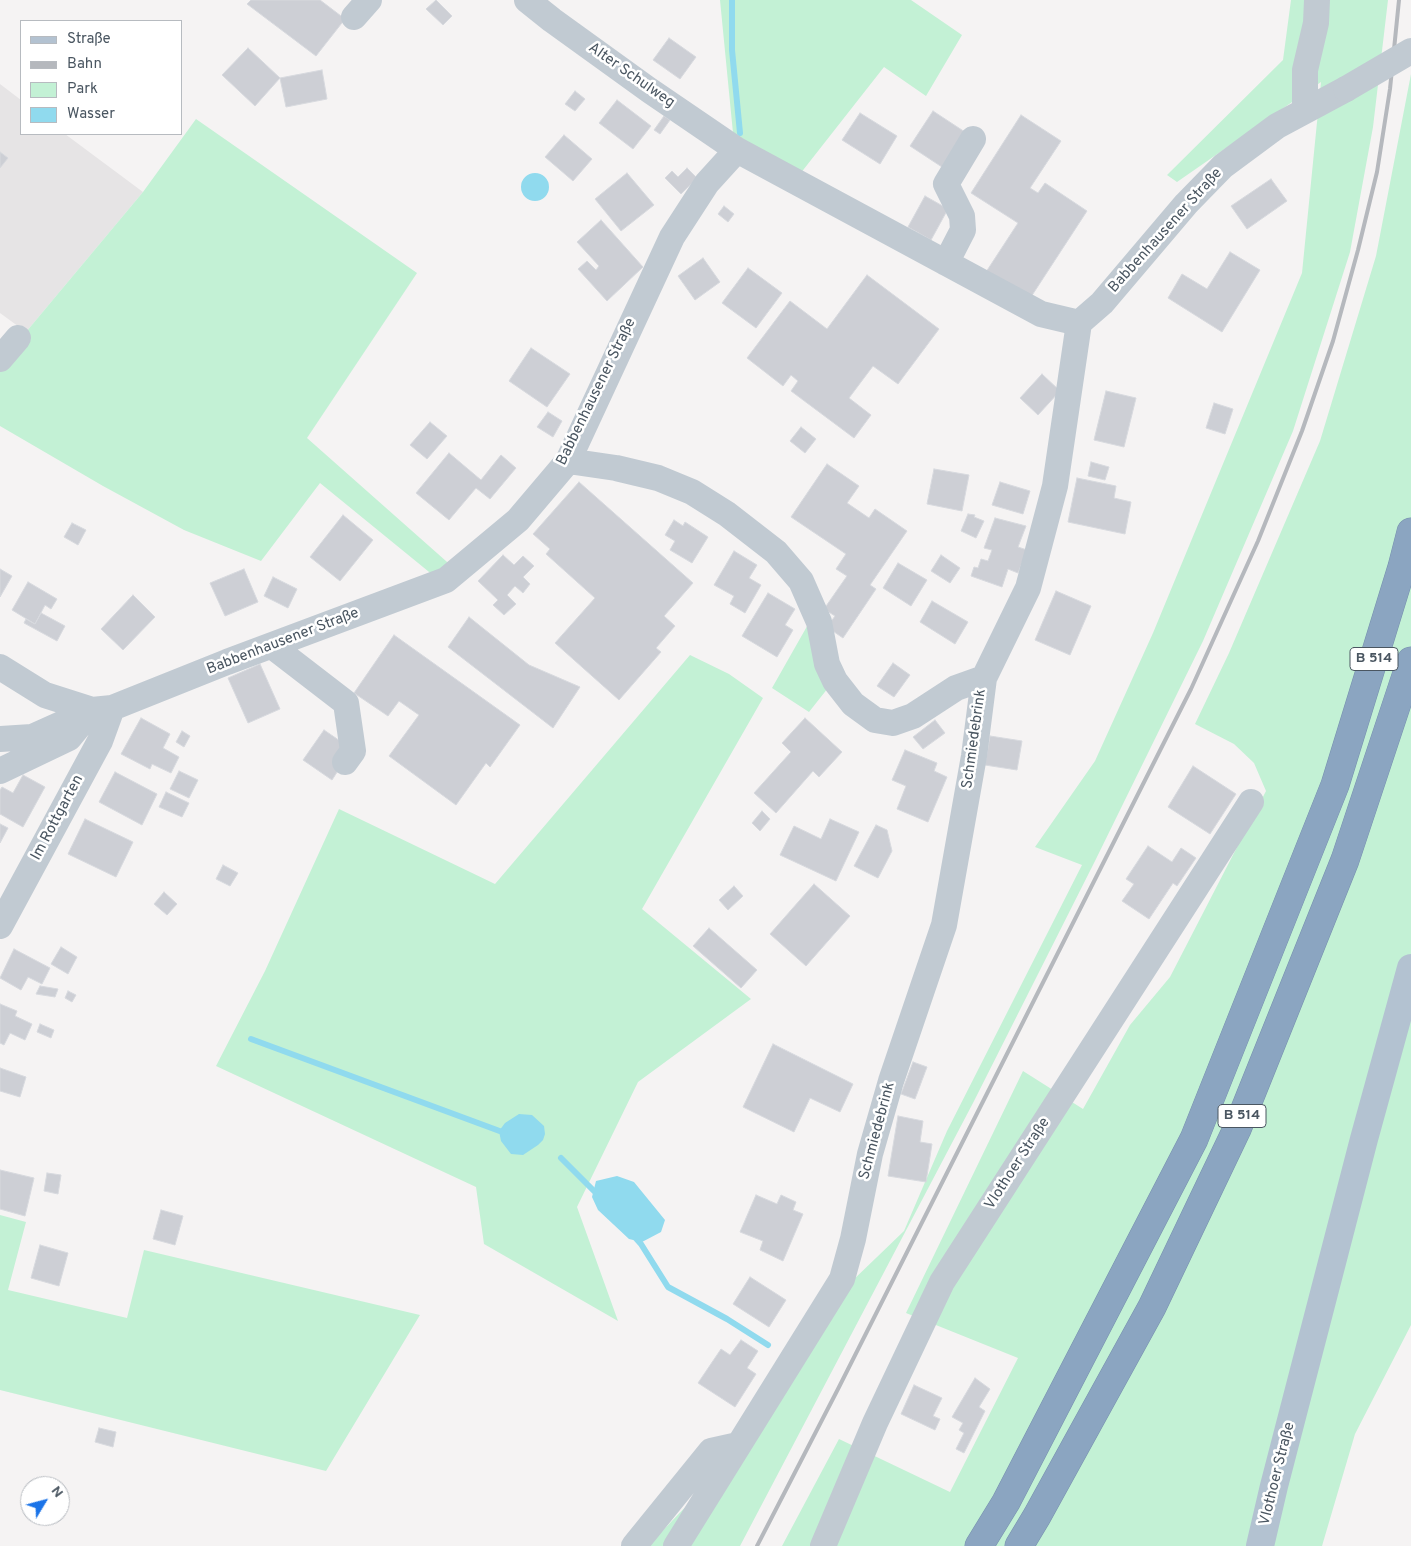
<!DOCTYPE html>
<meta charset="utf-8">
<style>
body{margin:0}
#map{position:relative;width:1411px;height:1546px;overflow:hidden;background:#f5f3f3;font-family:Overpass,sans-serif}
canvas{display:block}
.legend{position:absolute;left:20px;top:20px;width:162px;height:115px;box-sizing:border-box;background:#fff;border:1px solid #b7bbc0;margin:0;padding:6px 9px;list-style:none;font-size:15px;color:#4a5661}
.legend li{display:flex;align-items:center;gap:10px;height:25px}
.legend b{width:25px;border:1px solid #b7bbc0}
.north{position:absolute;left:20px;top:1476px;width:50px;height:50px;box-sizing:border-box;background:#fff;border:1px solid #b7bbc0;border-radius:50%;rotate:53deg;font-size:14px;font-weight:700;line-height:20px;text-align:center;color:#4a5661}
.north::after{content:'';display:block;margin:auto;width:18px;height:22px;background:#1a73e8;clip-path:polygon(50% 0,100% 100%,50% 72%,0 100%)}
</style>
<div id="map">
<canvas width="1411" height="1546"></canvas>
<ul class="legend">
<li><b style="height:6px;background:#b3c2d1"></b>Straße</li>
<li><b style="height:6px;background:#b5b8bd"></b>Bahn</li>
<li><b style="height:14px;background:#c3f1d5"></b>Park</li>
<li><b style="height:14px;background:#90daee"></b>Wasser</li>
</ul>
<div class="north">N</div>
</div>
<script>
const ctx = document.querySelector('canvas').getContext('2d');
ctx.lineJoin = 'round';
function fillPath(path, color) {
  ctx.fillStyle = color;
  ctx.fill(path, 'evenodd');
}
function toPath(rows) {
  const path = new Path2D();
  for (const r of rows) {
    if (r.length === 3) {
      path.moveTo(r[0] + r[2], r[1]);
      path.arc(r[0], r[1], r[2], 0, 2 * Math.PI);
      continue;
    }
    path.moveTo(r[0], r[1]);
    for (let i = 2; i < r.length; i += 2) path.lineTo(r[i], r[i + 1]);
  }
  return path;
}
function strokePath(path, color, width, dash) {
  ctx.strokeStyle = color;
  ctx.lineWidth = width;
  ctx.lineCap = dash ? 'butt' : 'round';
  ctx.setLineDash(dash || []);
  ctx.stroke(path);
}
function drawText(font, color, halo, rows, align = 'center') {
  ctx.font = font + ' Overpass,sans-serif';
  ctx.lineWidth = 5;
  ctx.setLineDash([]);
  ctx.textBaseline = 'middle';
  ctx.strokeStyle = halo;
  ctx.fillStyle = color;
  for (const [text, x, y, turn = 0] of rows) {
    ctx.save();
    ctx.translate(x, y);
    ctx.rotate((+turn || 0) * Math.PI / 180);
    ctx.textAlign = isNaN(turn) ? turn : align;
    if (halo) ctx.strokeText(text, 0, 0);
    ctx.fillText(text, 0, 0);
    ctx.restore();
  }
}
const education = toPath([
 [0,84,21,100,21,134,65,134,143,192,26,332,0,313]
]);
const green = toPath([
 [720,0,911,0,962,35,926,96,884,67,800,174,733,133],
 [1291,0,1388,0,1373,127,1350,252,1293,431,1203,641,1095,861,973,1103,740,1546,648,1546,739,1451,850,1283,904,1231,947,1131,1082,865,1035,847,1095,761,1153,633,1302,273,1321,82,1177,182,1167,175,1283,60],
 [1411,74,1411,1325,1355,1434,1322,1546,782,1546,839,1439,950,1492,1018,1358,906,1313,1023,1071,1083,1109,1130,1025,1170,977,1266,791,1254,763,1234,744,1195,724,1229,653,1320,441,1376,256],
 [196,119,417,273,307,438,455,569,434,576,320,483,261,561,184,530,103,486,0,426,0,367,26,332,143,192],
 [810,621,828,688,809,712,772,688],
 [690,655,729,674,763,698,642,909,751,999,638,1082,577,1207,618,1321,484,1244,476,1187,216,1066,265,971,339,809,495,884],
 [0,1215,26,1222,8,1290,127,1318,144,1250,420,1315,326,1471,0,1390]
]);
const water = toPath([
 [535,187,14],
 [519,1114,532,1115,544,1126,545,1134,543,1140,538,1145,523,1155,511,1154,501,1141,499,1131,505,1123],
 [617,1176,634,1182,665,1220,661,1232,642,1242,629,1239,598,1210,592,1197,596,1181]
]);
const stream = toPath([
 [732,0,732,50,740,133],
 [251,1039,505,1133],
 [561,1158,599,1196],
 [633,1235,641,1244,668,1287,727,1319,768,1345]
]);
const building = toPath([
 [251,0,320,0,345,19,316,56,247,4,251,0],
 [436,0,452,16,443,25,426,9,436,0],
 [669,38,696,57,680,79,653,60,669,38],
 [248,48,280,78,255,106,222,75,248,48],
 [322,70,327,99,286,107,280,78,322,70],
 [575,91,585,99,575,111,565,104,575,91],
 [617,100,651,126,633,149,599,123,617,100],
 [933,111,968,134,945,169,910,146,933,111],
 [860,113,897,136,880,164,842,140,860,113],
 [1021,115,1061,141,1030,188,1038,193,1045,183,1087,211,1029,300,986,272,1018,223,971,193,1021,115],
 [664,116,670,120,660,134,654,130,664,116],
 [564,135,592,159,573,181,545,157,564,135],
 [0,152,8,158,0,168,0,152],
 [687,168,697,178,681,194,665,178,672,171,678,177,687,168],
 [627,173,654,205,621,231,595,199,627,173],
 [1271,179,1287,201,1247,229,1231,206,1271,179],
 [925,196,948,209,931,240,908,227,925,196],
 [724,206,734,214,728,222,718,214,724,206],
 [601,220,643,267,607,301,578,269,587,261,596,270,599,266,577,242,601,220],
 [1230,252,1260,270,1222,332,1168,298,1182,274,1207,289,1230,252],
 [703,258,720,282,695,300,678,276,703,258],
 [748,268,782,293,756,328,722,303,748,268],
 [867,275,939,329,898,384,873,366,849,398,871,415,854,438,791,391,798,381,791,375,783,386,747,358,790,301,827,329,867,275],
 [531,348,570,374,547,407,509,381,531,348],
 [1042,374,1060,391,1038,415,1020,398,1042,374],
 [1106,391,1136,398,1124,447,1094,440,1106,391],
 [1214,403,1233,409,1225,434,1206,428,1214,403],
 [548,412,562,421,553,437,537,427,548,412],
 [430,422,447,436,427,459,410,445,430,422],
 [801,427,816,439,805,453,790,441,801,427],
 [449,453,481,480,501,455,516,468,490,499,476,488,449,520,416,493,449,453],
 [1091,462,1109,467,1105,480,1088,476,1091,462],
 [827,464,859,486,847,503,869,518,875,509,907,531,870,585,876,589,843,638,827,627,835,616,824,609,847,576,836,569,846,554,791,517,827,464],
 [934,469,969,475,962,511,927,504,934,469],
 [1077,478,1116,486,1114,498,1131,502,1125,534,1068,522,1077,478],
 [579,482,693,583,664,616,675,626,656,648,661,652,619,700,555,643,595,598,546,554,550,549,533,534,579,482],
 [1000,482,1030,491,1023,514,992,505,1000,482],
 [968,514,975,515,974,517,984,521,976,538,961,531,968,514],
 [343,515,373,540,340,581,310,557,343,515],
 [995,518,1026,526,1018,547,1027,550,1018,573,1008,569,1002,587,971,576,974,567,978,568,981,559,988,561,992,550,984,548,995,518],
 [674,520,683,526,685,522,708,537,692,563,670,550,675,541,665,535,674,520],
 [72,523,86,530,78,545,64,537,72,523],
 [734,551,757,565,749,578,761,585,745,613,730,604,734,596,714,585,734,551],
 [503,555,514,565,523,556,534,566,523,577,530,584,523,593,515,586,507,595,516,604,504,615,493,605,498,600,478,581,503,555],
 [941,555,960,568,950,583,931,571,941,555],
 [898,563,927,580,911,606,883,588,898,563],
 [0,569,12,576,0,597,0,569],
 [244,569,258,602,225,616,210,583,244,569],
 [273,577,297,589,288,608,264,596,273,577],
 [28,582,57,599,51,609,45,605,35,624,12,610,28,582],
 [1056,591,1091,606,1070,655,1035,640,1056,591],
 [768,593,795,609,785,625,793,630,777,657,742,636,768,593],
 [133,595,155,617,123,650,101,629,133,595],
 [932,601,968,622,955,644,920,622,932,601],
 [41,613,65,626,57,641,24,623,26,619,35,624,41,613],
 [469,617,529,665,580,687,553,728,448,647,469,617],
 [394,635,520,725,490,767,486,763,456,805,389,756,419,715,399,701,388,716,354,693,394,635],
 [893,663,910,675,894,697,877,686,893,663],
 [260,664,280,709,248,723,228,678,260,664],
 [141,718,170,734,163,748,179,757,171,773,152,764,150,769,121,754,141,718],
 [805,718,842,752,819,777,813,771,776,813,754,793,791,752,782,743,805,718],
 [935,720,945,733,923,749,913,737,935,720],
 [324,730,346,745,341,766,332,780,303,760,324,730],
 [182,731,190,736,184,747,176,742,182,731],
 [990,736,1022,741,1017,770,985,765,990,736],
 [905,750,937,763,934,771,947,777,928,822,897,809,906,786,892,780,905,750],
 [1193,766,1236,794,1210,834,1168,807,1193,766],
 [179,771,198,780,189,798,170,789,179,771],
 [115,772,157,794,142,825,99,802,115,772],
 [23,775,45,787,23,827,0,814,0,790,2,787,13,793,23,775],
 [166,792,189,803,182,817,159,807,166,792],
 [762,811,770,819,760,831,752,823,762,811],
 [85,819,133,842,116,877,68,854,85,819],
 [830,819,859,832,836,881,780,855,794,826,821,839,830,819],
 [0,824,8,828,0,843,0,824],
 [876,825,887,830,892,851,878,878,854,866,876,825],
 [1148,846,1172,862,1181,848,1196,858,1177,886,1173,883,1149,919,1122,901,1134,884,1126,879,1148,846],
 [223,865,238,873,230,886,216,879,223,865],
 [814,884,850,916,806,966,770,934,814,884],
 [734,886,743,896,728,910,719,900,734,886],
 [164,892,177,904,167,915,154,904,164,892],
 [709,928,757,970,741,988,693,946,709,928],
 [61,947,77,957,68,974,51,964,61,947],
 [14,949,50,968,42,984,28,977,21,990,0,978,14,949],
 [40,986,58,989,55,997,36,994,40,986],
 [68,991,76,995,72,1002,65,998,68,991],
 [0,1004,17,1011,15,1016,32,1024,25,1040,10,1033,4,1045,0,1043,0,1004],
 [40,1024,54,1030,51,1038,37,1032,40,1024],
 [773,1044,853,1084,840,1112,810,1098,794,1132,743,1107,773,1044],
 [913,1062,927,1067,915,1099,901,1094,913,1062],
 [0,1068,26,1077,20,1097,0,1091,0,1068],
 [898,1116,923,1121,920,1142,932,1144,926,1182,888,1176,898,1116],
 [0,1170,34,1178,25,1216,0,1209,0,1170],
 [47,1173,61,1175,58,1194,44,1191,47,1173],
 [756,1195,777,1204,781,1195,796,1202,793,1210,803,1214,783,1261,760,1250,763,1241,740,1232,756,1195],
 [161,1210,183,1216,175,1245,153,1239,161,1210],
 [40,1245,68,1253,59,1286,31,1278,40,1245],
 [750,1277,786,1300,769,1327,733,1304,750,1277],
 [741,1340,758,1351,747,1368,756,1374,735,1407,698,1383,721,1349,730,1355,741,1340],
 [975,1378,990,1389,979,1407,985,1411,964,1453,956,1449,964,1433,959,1430,963,1423,952,1417,975,1378],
 [914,1385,942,1398,933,1416,940,1419,935,1430,901,1414,914,1385],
 [99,1428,116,1432,113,1447,95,1442,99,1428]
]);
const minor = toPath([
 [527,0,552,20,649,90,737,150,1041,314,1079,323],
 [354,17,369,0],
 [1305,110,1305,70,1316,23,1317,0],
 [946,263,963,230,962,216,946,184,973,139],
 [0,359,18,338],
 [568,461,616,468,658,478,692,492,727,514,776,552,801,581,819,622,827,664,835,681,853,704,875,720,893,723,913,716,956,688,984,678],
 [272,646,346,703,353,751,345,762],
 [0,667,45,695,92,710,112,708,227,662,446,580,518,520,568,461,672,237,707,183,737,150],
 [0,739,32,737,61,724],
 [0,771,69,738,92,710],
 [0,926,100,741,112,708],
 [634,1546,711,1451,738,1445],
 [676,1546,842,1279,853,1239,870,1154,891,1081,944,925,974,756,984,678,1028,588,1055,486,1079,323,1102,303,1186,204,1223,166,1277,126,1346,89],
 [823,1546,875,1423,942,1282,1251,802]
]);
const major = toPath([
 [1260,1546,1274,1486,1364,1139,1411,968]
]);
const highway = toPath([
 [979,1546,1006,1502,1194,1139,1335,785,1402,567,1411,532],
 [1019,1546,1037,1516,1152,1307,1237,1129,1345,860,1411,661]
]);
const rail = toPath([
 [757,1546,838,1389,1191,689,1258,541,1302,431,1333,341,1358,250,1377,172,1390,89,1399,0]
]);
const minorBridge = toPath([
 [1346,89,1411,51]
]);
const shields = [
 [1374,659,48],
 [1242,1116,48]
];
const shieldNames = [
 ["B 514",1374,659],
 ["B 514",1242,1116]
];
const streetNames = [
 ["Alter Schulweg",631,76,35],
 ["Babbenhausener Straße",1166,231,-48],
 ["Babbenhausener Straße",597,392,-64],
 ["Babbenhausener Straße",283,642,-21],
 ["Schmiedebrink",975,739,-82],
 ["Im Rottgarten",58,818,-62],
 ["Schmiedebrink",878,1131,-75],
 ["Vlothoer Straße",1018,1164,-57],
 ["Vlothoer Straße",1278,1474,-76]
];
fillPath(education, '#e6e4e5');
fillPath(green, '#c3f1d5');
fillPath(water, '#90daee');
strokePath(stream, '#90daee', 6);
fillPath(building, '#cdcfd5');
strokePath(building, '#d7d9de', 1);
strokePath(highway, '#7690ad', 29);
strokePath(minor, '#c1cad2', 26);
strokePath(major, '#b3c2d1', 28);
strokePath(highway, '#8ba5c1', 28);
strokePath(rail, '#b5b8bd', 4);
strokePath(minorBridge, '#c1cad2', 26);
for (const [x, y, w] of shields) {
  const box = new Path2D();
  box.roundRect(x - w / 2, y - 11.5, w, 23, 4);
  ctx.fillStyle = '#fff';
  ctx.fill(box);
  strokePath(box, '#4a5661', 1);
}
drawText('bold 14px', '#4a5661', null, shieldNames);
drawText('15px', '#4a5661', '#fff', streetNames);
</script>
